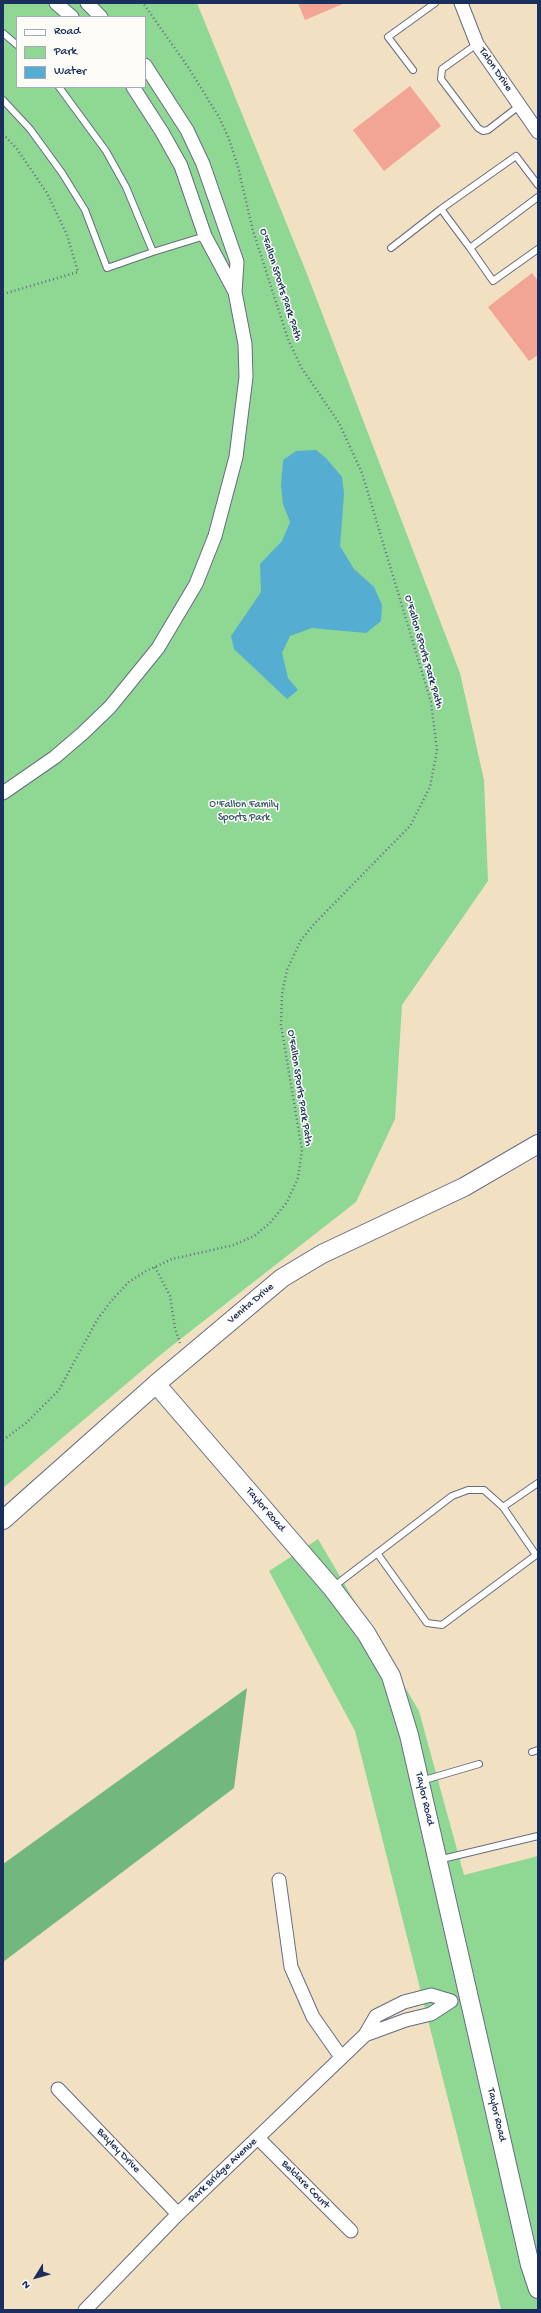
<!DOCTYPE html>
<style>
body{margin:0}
#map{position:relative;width:541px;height:2313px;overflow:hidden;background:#f2e0c2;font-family:"Gochi Hand",sans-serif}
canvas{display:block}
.frame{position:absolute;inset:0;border:4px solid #1b2f5e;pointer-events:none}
.legend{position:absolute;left:16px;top:16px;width:130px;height:72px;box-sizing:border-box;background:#fdfcf7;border:1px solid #a3aaba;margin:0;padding:5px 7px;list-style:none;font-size:12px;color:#1b2f5e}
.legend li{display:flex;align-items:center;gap:8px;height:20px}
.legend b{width:20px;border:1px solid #a3aaba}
.north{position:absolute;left:16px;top:2257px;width:40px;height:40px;-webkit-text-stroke:3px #fdfcf7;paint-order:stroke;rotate:233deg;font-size:11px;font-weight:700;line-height:16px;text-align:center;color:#1b2f5e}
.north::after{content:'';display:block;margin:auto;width:14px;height:18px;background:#1b2f5e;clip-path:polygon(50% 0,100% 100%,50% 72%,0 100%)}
</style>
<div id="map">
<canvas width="541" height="2313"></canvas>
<div class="frame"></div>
<ul class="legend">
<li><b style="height:5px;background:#fff"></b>Road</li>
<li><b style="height:11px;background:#8ed894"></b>Park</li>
<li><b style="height:11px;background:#55add2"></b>Water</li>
</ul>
<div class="north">N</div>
</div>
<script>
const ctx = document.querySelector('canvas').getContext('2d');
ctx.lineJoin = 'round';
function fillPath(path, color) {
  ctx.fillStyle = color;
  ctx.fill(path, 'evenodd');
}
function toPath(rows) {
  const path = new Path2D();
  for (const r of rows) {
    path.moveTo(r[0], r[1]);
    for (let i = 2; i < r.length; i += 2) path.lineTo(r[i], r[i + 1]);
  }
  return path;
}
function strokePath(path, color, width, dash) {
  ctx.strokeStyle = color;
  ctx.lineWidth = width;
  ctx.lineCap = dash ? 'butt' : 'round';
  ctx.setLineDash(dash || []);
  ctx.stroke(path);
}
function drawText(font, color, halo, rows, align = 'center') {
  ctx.font = font + ' "Gochi Hand",sans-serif';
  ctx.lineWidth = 3;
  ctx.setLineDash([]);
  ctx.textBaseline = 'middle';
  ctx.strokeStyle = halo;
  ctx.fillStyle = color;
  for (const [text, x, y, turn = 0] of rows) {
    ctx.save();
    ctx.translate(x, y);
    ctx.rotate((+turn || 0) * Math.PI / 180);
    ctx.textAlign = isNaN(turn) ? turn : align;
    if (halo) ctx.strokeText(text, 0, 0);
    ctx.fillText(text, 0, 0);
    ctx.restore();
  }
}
const green = toPath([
 [3,3,197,3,307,274,460,673,484,780,488,881,402,1005,395,1119,356,1202,164,1352,3,1488],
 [17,17,145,17,145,87,17,87],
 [318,1539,419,1711,464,1875,538,1856,538,2310,501,2309,355,1731,269,1571]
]);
const forest = toPath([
 [247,1688,234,1788,3,1962,3,1864]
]);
const water = toPath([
 [316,450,326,458,342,477,344,494,340,546,354,569,374,587,382,605,381,621,366,633,312,628,290,636,282,653,288,678,298,690,287,699,234,649,231,636,261,592,260,564,282,541,290,522,283,504,281,486,283,460,296,451]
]);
const building = toPath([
 [298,3,345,3,305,20],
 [410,86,441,126,384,171,353,130],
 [532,273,538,281,538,355,529,361,488,307]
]);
const path = toPath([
 [3,134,17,149,47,193,67,235,78,272,3,294],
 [155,1267,170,1296,175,1328,180,1343],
 [3,1440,26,1423,59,1390,97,1320,111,1301,129,1282,146,1271,172,1259,234,1245,254,1236,270,1223,287,1202,298,1178,302,1150,281,1025,282,994,287,970,301,940,315,923,410,826,430,787,437,750,431,702,362,473,339,423,301,367,288,339,253,231,238,167,229,139,219,117,188,67,143,3]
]);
const lane = toPath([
 [3,33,17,45],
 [477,44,442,69,441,79,478,128,483,131,488,130,519,106],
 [413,70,388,37,435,3],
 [59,87,106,151,126,187,153,252,205,236],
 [3,100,30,129,62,173,85,210,107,268,153,252],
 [441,209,516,156,538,185],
 [391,248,441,209,470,248,538,197],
 [470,248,493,281,538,249],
 [377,1553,427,1623,442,1625,536,1555,503,1507],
 [333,1587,452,1496,468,1490,484,1490,503,1507,538,1483],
 [532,1752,538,1750],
 [421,1781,479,1764],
 [438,1860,538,1836]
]);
const street = toPath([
 [56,3,72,17],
 [87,3,101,17],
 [461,3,477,44,538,132],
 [145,65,187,130,203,164,237,262,235,292],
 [3,793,55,757,83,733,110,707,158,648,196,584,215,536,236,457,246,377,245,344,235,292,205,236,181,166,162,132,133,87],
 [279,1880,291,1967,313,2017,341,2057],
 [58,2089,178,2214],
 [258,2138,351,2231],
 [85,2310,178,2214,365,2035,376,2016,404,2002,431,1995,451,2001,431,2014,406,2020,365,2035]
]);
const secondary = toPath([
 [156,1384,332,1588,366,1633,391,1676,409,1735,530,2265,538,2289],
 [3,1520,156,1384,282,1278,322,1254,464,1187,538,1144]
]);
const streetNames = [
 ["Talon Drive",495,70,55],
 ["O'Fallon SPorts Park Path",280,285,72],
 ["O'Fallon SPorts Park Path",423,652,74],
 ["O'Fallon SPorts Park Path",299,1088,81],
 ["Venita Drive",251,1304,-40],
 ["Taylor Road",265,1510,49],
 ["Taylor Road",424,1799,77],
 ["Taylor Road",496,2115,77],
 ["Bayley Drive",118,2151,46],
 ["Park Bridge Avenue",223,2171,-43],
 ["Belclare Court",305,2185,45]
];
const parkNames = [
 ["O'Fallon Family",244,805],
 ["Sports Park",244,818]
];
fillPath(green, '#8ed894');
fillPath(forest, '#72b87e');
fillPath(water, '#55add2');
fillPath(building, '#f2a495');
strokePath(lane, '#666d81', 8);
strokePath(street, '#666d81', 15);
strokePath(secondary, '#666d81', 20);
strokePath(path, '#666d81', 2.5, [1, 3]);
strokePath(lane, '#fff', 6);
strokePath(street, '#fff', 13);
strokePath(secondary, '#fff', 18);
drawText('11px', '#1b2f5e', '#fdfcf7', streetNames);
drawText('11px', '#38596c', '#fdfcf7', parkNames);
</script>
